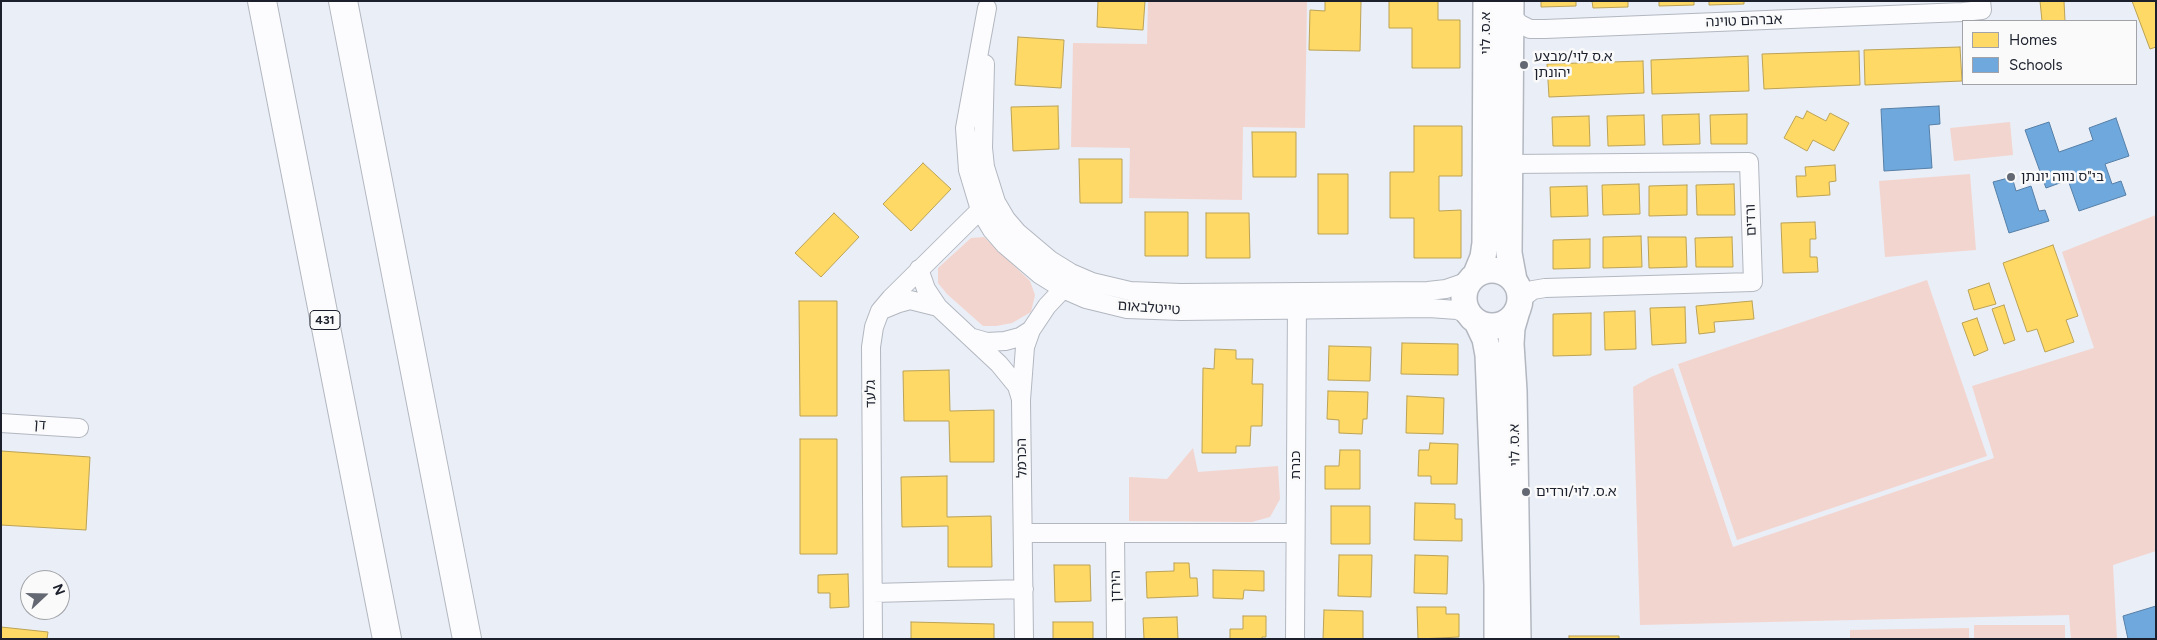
<!DOCTYPE html>
<meta charset="utf-8">
<style>
body{margin:0}
#map{position:relative;width:2157px;height:640px;overflow:hidden;background:#eaeef6;font-family:Figtree,sans-serif}
canvas{display:block}
.frame{position:absolute;inset:0;border:2px solid #1b202c;pointer-events:none}
.legend{position:absolute;left:1962px;top:20px;width:175px;height:65px;box-sizing:border-box;background:#fafafa;border:1px solid #a1a3a8;margin:0;padding:6px 9px;list-style:none;font-size:15px;color:#1b202c}
.legend li{display:flex;align-items:center;gap:10px;height:25px}
.legend b{width:25px;border:1px solid #a1a3a8}
.north{position:absolute;left:20px;top:570px;width:50px;height:50px;box-sizing:border-box;background:#fafafa;border:1px solid #a1a3a8;border-radius:50%;rotate:69deg;font-size:14px;font-weight:700;line-height:20px;text-align:center;color:#1b202c}
.north::after{content:'';display:block;margin:auto;width:18px;height:22px;background:#636873;clip-path:polygon(50% 0,100% 100%,50% 72%,0 100%)}
</style>
<div id="map">
<canvas width="2157" height="640"></canvas>
<div class="frame"></div>
<ul class="legend">
<li><b style="height:14px;background:#ffd966"></b>Homes</li>
<li><b style="height:14px;background:#6fa8dc"></b>Schools</li>
</ul>
<div class="north">N</div>
</div>
<script>
const ctx = document.querySelector('canvas').getContext('2d');
ctx.lineJoin = 'round';
function fillPath(path, color) {
  ctx.fillStyle = color;
  ctx.fill(path, 'evenodd');
}
function toPath(rows) {
  const path = new Path2D();
  for (const r of rows) {
    if (r.length === 3) {
      path.moveTo(r[0] + r[2], r[1]);
      path.arc(r[0], r[1], r[2], 0, 2 * Math.PI);
      continue;
    }
    path.moveTo(r[0], r[1]);
    for (let i = 2; i < r.length; i += 2) path.lineTo(r[i], r[i + 1]);
  }
  return path;
}
function strokePath(path, color, width, dash) {
  ctx.strokeStyle = color;
  ctx.lineWidth = width;
  ctx.lineCap = dash ? 'butt' : 'round';
  ctx.setLineDash(dash || []);
  ctx.stroke(path);
}
function drawText(font, color, halo, rows, align = 'center') {
  ctx.font = font + ' Figtree,"Noto Sans Hebrew",sans-serif';
  ctx.lineWidth = 5;
  ctx.setLineDash([]);
  ctx.textBaseline = 'middle';
  ctx.strokeStyle = halo;
  ctx.fillStyle = color;
  for (const [text, x, y, turn = 0] of rows) {
    ctx.save();
    ctx.translate(x, y);
    ctx.rotate((+turn || 0) * Math.PI / 180);
    ctx.textAlign = isNaN(turn) ? turn : align;
    if (halo) ctx.strokeText(text, 0, 0);
    ctx.fillText(text, 0, 0);
    ctx.restore();
  }
}
const green = toPath([
 [1148,1,1307,1,1305,128,1243,127,1242,200,1129,198,1130,148,1071,147,1073,43,1147,44],
 [2010,122,2013,155,1954,161,1950,128],
 [1970,174,1976,250,1885,257,1879,181],
 [2156,215,2156,551,2113,565,2117,639,2071,639,2069,615,1640,625,1633,387,1651,377,1673,368,1733,547,1994,458,1972,386,2094,348,2062,252],
 [984,237,1030,281,1035,295,1031,312,1012,323,996,326,983,326,947,294,938,283,938,268,971,238],
 [1927,280,1987,456,1737,540,1678,364],
 [1193,448,1198,472,1278,466,1280,499,1270,517,1252,522,1129,521,1129,477,1167,479],
 [1974,625,2065,625,2065,639,1974,639],
 [1969,628,1969,639,1850,639,1850,630]
]);
const homes = toPath([
 [1098,1,1145,1,1143,30,1097,27,1098,1],
 [1325,1,1361,1,1360,51,1309,50,1310,10,1325,11,1325,1],
 [1389,1,1438,1,1438,20,1460,20,1460,68,1412,68,1412,28,1389,28,1389,1],
 [1541,1,1576,1,1576,6,1541,7,1541,1],
 [1592,1,1628,1,1628,7,1593,8,1592,1],
 [1659,1,1694,1,1694,5,1659,6,1659,1],
 [1709,1,1744,1,1744,4,1709,5,1709,1],
 [2040,1,2064,1,2065,21,2042,21,2040,1],
 [2132,1,2156,1,2156,47,2150,49,2132,1],
 [1018,37,1064,40,1061,88,1015,85,1018,37],
 [1960,47,1962,81,1865,85,1864,50,1960,47],
 [1859,51,1860,85,1764,89,1762,54,1859,51],
 [1748,56,1749,91,1652,94,1651,60,1748,56],
 [1643,61,1644,93,1549,97,1547,64,1643,61],
 [1058,106,1059,149,1013,151,1011,107,1058,106],
 [1807,111,1826,121,1830,113,1849,123,1834,151,1813,140,1807,151,1784,138,1796,116,1803,119,1807,111],
 [1699,114,1700,144,1663,145,1662,115,1699,114],
 [1747,114,1747,144,1711,144,1710,115,1747,114],
 [1644,115,1645,145,1608,146,1607,116,1644,115],
 [1589,116,1590,146,1553,146,1552,117,1589,116],
 [1414,126,1462,126,1462,176,1439,176,1439,211,1461,210,1461,258,1414,258,1414,218,1390,218,1390,172,1414,172,1414,126],
 [1252,132,1296,132,1296,177,1253,177,1252,132],
 [1079,159,1122,159,1122,203,1080,203,1079,159],
 [923,163,951,189,911,231,883,204,923,163],
 [1835,165,1836,181,1829,182,1830,195,1797,197,1796,176,1806,176,1805,167,1835,165],
 [1318,174,1348,174,1348,234,1318,234,1318,174],
 [1639,184,1640,214,1603,215,1602,185,1639,184],
 [1734,184,1735,215,1697,215,1696,185,1734,184],
 [1687,185,1687,215,1649,216,1649,186,1687,185],
 [1587,186,1588,216,1551,217,1550,187,1587,186],
 [1145,212,1188,212,1188,256,1145,256,1145,212],
 [834,213,859,237,821,277,795,253,834,213],
 [1206,213,1249,213,1250,258,1206,258,1206,213],
 [1815,222,1816,239,1810,239,1810,257,1817,257,1818,272,1783,273,1781,223,1815,222],
 [1641,236,1642,267,1603,268,1603,237,1641,236],
 [1648,237,1686,237,1687,267,1649,268,1648,237],
 [1732,237,1733,267,1696,267,1695,238,1732,237],
 [1590,239,1590,268,1553,269,1553,240,1590,239],
 [2053,245,2078,316,2066,320,2074,342,2045,352,2037,329,2027,332,2003,263,2053,245],
 [1989,283,1996,304,1974,310,1968,290,1989,283],
 [799,301,837,301,837,416,800,416,799,301],
 [1752,301,1754,319,1714,322,1715,332,1699,334,1696,306,1752,301],
 [2004,305,2015,340,2004,344,1992,309,2004,305],
 [1685,307,1686,343,1652,345,1650,308,1685,307],
 [1635,311,1636,349,1605,350,1604,312,1635,311],
 [1591,313,1591,355,1553,356,1553,314,1591,313],
 [1977,318,1988,350,1974,356,1962,323,1977,318],
 [1402,343,1458,344,1458,375,1401,374,1402,343],
 [1329,346,1371,347,1370,381,1328,380,1329,346],
 [1215,349,1236,350,1236,359,1253,359,1252,384,1263,384,1262,426,1251,426,1250,446,1236,446,1236,453,1202,453,1203,368,1214,369,1215,349],
 [949,370,950,411,994,410,994,462,950,462,949,421,904,421,903,371,949,370],
 [1328,391,1368,392,1367,419,1363,419,1362,434,1339,433,1339,420,1327,419,1328,391],
 [1407,396,1444,398,1443,434,1406,433,1407,396],
 [800,439,837,439,837,554,800,554,800,439],
 [1430,443,1458,444,1457,484,1431,484,1431,476,1418,476,1419,450,1429,450,1430,443],
 [1340,450,1360,450,1360,489,1325,489,1325,466,1339,466,1340,450],
 [1,451,90,457,86,530,1,525,1,451],
 [947,476,947,517,991,516,992,567,948,567,948,526,902,527,901,477,947,476],
 [1415,503,1455,504,1455,519,1462,519,1462,541,1414,540,1415,503],
 [1331,506,1370,506,1370,544,1331,544,1331,506],
 [1339,555,1372,555,1371,597,1338,596,1339,555],
 [1415,555,1448,556,1447,594,1414,593,1415,555],
 [1174,563,1189,563,1190,578,1197,578,1198,596,1147,598,1146,572,1174,571,1174,563],
 [1054,565,1090,565,1091,601,1055,602,1054,565],
 [1213,570,1264,571,1264,591,1244,590,1243,599,1213,598,1213,570],
 [848,574,849,607,830,608,830,593,818,593,818,575,848,574],
 [1417,607,1446,607,1446,614,1459,614,1459,637,1418,639,1417,607],
 [1324,610,1363,611,1363,639,1323,639,1324,610],
 [1243,616,1266,616,1266,637,1262,637,1262,639,1230,639,1230,629,1243,629,1243,616],
 [1177,617,1178,639,1144,639,1143,618,1177,617],
 [911,622,994,624,994,639,911,639,911,622],
 [1053,622,1093,622,1093,639,1053,639,1053,622],
 [1,627,48,632,47,639,1,639,1,627],
 [1569,636,1619,636,1619,639,1569,639,1569,636]
]);
const schools = toPath([
 [1939,106,1940,124,1929,125,1932,168,1884,171,1881,109,1939,106],
 [2116,118,2129,156,2105,164,2112,184,2121,181,2126,195,2079,211,2068,180,2046,188,2025,130,2049,122,2059,152,2093,140,2089,128,2116,118],
 [2012,177,2016,191,2031,186,2039,211,2045,210,2049,221,2009,233,1993,182,2012,177],
 [2156,606,2156,639,2128,639,2123,616,2156,606]
]);
const minor = toPath([
 [987,8,965,128,968,170,980,210,992,230,1005,245,1039,274,1063,289,1086,299,1127,309,1181,311,1429,308,1457,310,1470,315],
 [1511,15,1520,24,1530,29,1545,29,1963,12,1982,10,1981,1],
 [985,64,983,148,985,167,996,202,1006,219,1018,233,1050,260,1071,273,1092,282,1130,291,1181,293,1428,291,1446,289,1469,281],
 [1510,164,1749,162,1753,282,1545,288,1533,290,1521,299],
 [919,269,926,289,938,307,999,364,1017,386,1021,399],
 [882,310,899,303,910,300,938,307],
 [973,338,987,342,1005,341,1020,337,1031,330],
 [1,423,79,428],
 [1023,533,1295,533],
 [1115,533,1116,639],
 [873,593,1024,589],
 [873,639,871,347,874,327,880,311,891,298,980,210,989,205],
 [1024,639,1021,400,1025,347,1031,330,1047,306,1063,289],
 [1295,639,1297,300]
]);
const secondary = toPath([
 [1511,1,1509,253,1514,280],
 [1492,298,28],
 [1476,274,1483,257,1485,243,1486,1],
 [1517,311,1512,328,1511,344,1514,391,1518,639],
 [1477,322,1485,339,1488,355,1497,585,1497,639]
]);
const motorway = toPath([
 [262,1,387,639],
 [343,1,467,639]
]);
const markers = [
 [1524,65,5,"#636873"],
 [2011,177,5,"#636873"],
 [1526,492,5,"#636873"]
];
const shields = [
 [325,320,30]
];
const shieldNames = [
 ["431",325,320]
];
const streetNames = [
 ["אברהם טוינה",1744,21,-2],
 ["א.ס. לוי",1486,33,-90],
 ["ורדים",1751,220,-92],
 ["טייטלבאום",1149,308,4],
 ["גלעד",871,394,-91],
 ["דן",40,425,4],
 ["א.ס. לוי",1515,445,-91],
 ["הכרמל",1022,458,-91],
 ["כנרת",1296,465,-90],
 ["הירדן",1116,586,-91]
];
const poiNames = [
 ["א.ס לוי/מבצע",1534,57],
 ["יהונתן",1534,73],
 ["בי\"ס נווה יונתן",2021,177],
 ["א.ס. לוי/ורדים",1536,492]
];
fillPath(green, '#f3d5cf');
fillPath(homes, '#ffd966');
strokePath(homes, '#bba255', 1);
fillPath(schools, '#6fa8dc');
strokePath(schools, '#567fa7', 1);
strokePath(minor, '#b2b7c0', 20);
strokePath(secondary, '#b2b7c0', 28);
strokePath(motorway, '#b2b7c0', 30);
strokePath(minor, '#fcfcfe', 18);
strokePath(secondary, '#fcfcfe', 25);
strokePath(motorway, '#fcfcfe', 28);
for (const [x, y, r, color] of markers) {
  const dot = new Path2D();
  dot.arc(x, y, r, 0, 2 * Math.PI);
  ctx.fillStyle = color;
  ctx.fill(dot);
  strokePath(dot, '#fafafa', 2);
}
for (const [x, y, w] of shields) {
  const box = new Path2D();
  box.roundRect(x - w / 2, y - 9.5, w, 19, 4);
  ctx.fillStyle = '#fafafa';
  ctx.fill(box);
  strokePath(box, '#1b202c', 1);
}
drawText('bold 12px', '#1b202c', null, shieldNames);
drawText('14px', '#1b202c', '#fafafa', streetNames);
drawText('14px', '#1b202c', '#fafafa', poiNames, 'left');
</script>
